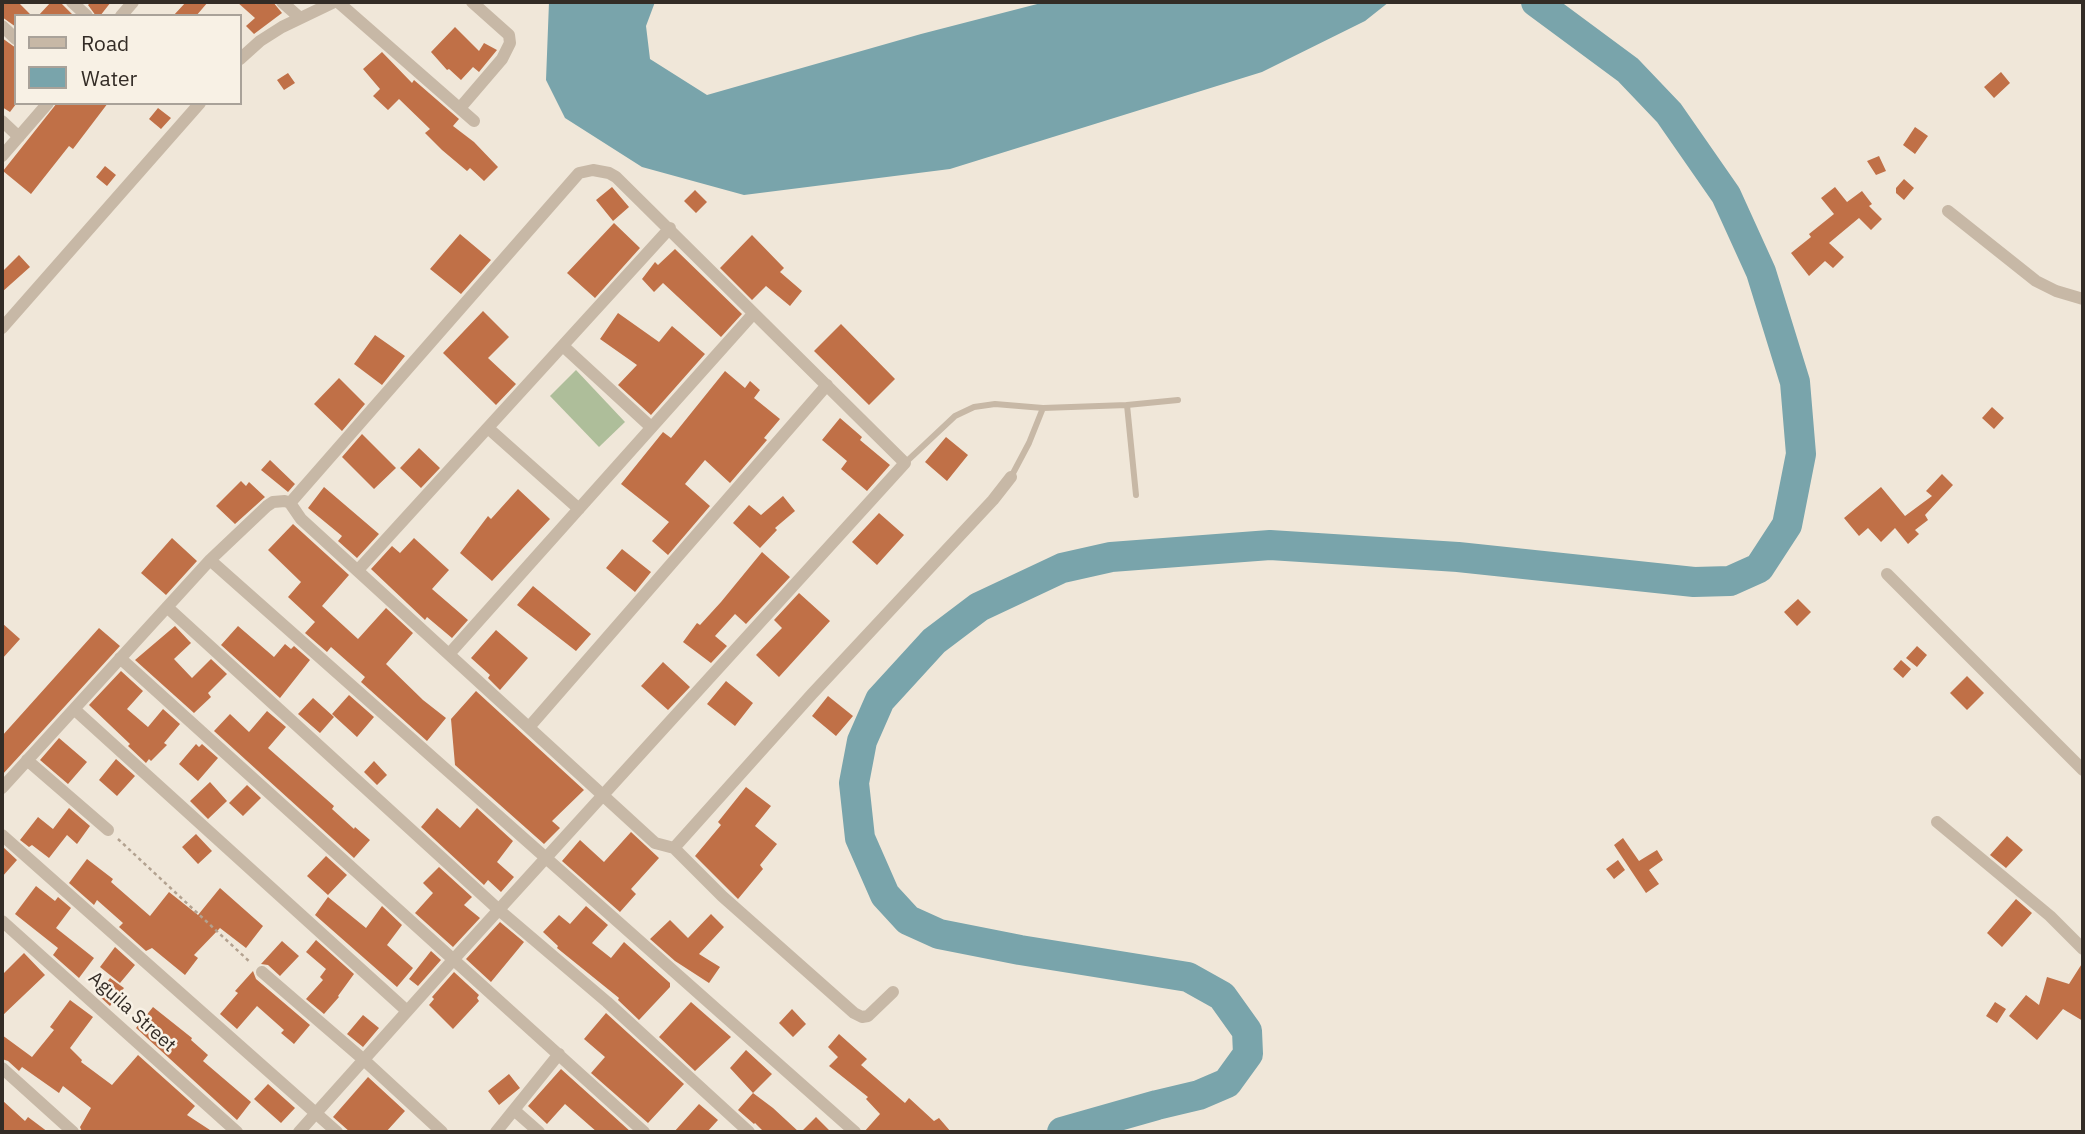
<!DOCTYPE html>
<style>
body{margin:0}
#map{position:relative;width:2085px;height:1134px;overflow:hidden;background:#f0e7d9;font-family:"IBM Plex Sans",sans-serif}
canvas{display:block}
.frame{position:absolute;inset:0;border:4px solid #332c26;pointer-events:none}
.legend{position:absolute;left:14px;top:14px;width:228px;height:91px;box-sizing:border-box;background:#f8f1e5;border:2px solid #a9a299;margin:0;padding:9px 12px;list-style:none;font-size:21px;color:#332c26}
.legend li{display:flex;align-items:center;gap:14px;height:35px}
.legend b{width:35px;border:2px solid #a9a299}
</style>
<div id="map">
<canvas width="2085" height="1134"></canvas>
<div class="frame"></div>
<ul class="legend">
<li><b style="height:9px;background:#c7b8a6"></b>Road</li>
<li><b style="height:19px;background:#79a4ab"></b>Water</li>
</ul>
</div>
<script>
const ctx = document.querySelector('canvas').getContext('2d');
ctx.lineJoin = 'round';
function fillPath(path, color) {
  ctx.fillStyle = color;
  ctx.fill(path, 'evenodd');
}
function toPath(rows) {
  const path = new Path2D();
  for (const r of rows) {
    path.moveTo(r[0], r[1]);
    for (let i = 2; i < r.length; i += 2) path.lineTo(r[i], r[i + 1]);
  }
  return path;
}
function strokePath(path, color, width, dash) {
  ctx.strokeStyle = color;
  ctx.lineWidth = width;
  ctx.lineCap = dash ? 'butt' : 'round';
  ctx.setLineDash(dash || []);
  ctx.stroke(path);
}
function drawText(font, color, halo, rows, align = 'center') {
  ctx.font = font + ' "IBM Plex Sans",sans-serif';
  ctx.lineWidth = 5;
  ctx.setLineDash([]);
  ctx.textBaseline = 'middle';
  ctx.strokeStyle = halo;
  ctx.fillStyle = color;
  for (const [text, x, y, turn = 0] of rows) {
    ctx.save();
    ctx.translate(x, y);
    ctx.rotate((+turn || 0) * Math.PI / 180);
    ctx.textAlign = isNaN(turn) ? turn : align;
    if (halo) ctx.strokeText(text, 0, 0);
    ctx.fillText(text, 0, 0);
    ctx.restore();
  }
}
const green = toPath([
 [576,370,625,422,599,447,550,396]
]);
const water = toPath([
 [549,2,655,2,646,26,650,59,707,95,921,34,1045,2,1389,2,1365,21,1262,72,950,169,744,195,642,167,565,118,546,80]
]);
const river = toPath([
 [1062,1132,1157,1105,1199,1095,1227,1083,1248,1054,1247,1031,1222,996,1188,977,1020,950,939,934,908,920,885,895,860,838,854,783,862,741,880,700,934,641,979,607,1062,568,1111,557,1270,545,1458,557,1694,582,1730,581,1759,568,1787,525,1801,454,1795,382,1761,272,1726,195,1669,113,1628,70,1536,2]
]);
const building = toPath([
 [6,2,18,2,32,16,16,16,16,27,2,17,2,6],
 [51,2,60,2,74,16,38,16],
 [91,2,111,2,100,16,96,16,88,5],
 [186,2,208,2,196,16,173,16],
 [237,2,273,2,282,13,254,34,246,26,255,18],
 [455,27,479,51,484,43,497,50,479,72,473,67,461,80,449,69,447,70,431,52],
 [2,38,16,48,16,104,10,112,2,107],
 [382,52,412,83,414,80,459,119,453,126,474,142,498,167,484,181,470,168,467,171,442,150,425,133,430,129,399,99,388,110,373,96,380,89,363,69],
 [2001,72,2010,83,1994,98,1984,87],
 [288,73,295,83,284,90,277,80],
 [57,103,108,103,73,149,69,146,31,194,3,171],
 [158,108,171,118,161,129,149,119],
 [1915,127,1928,136,1915,154,1903,145],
 [1879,156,1886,171,1876,175,1867,161],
 [105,166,116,175,107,186,96,177],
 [1904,179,1914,188,1904,200,1896,193,1896,188],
 [612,187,629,207,613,221,596,200],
 [1835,187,1847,202,1862,191,1872,204,1869,206,1882,219,1871,230,1859,218,1829,243,1844,257,1833,268,1825,261,1809,276,1791,253,1811,237,1809,234,1834,214,1821,198],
 [695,190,707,202,696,213,684,201],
 [614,223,640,248,595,298,567,273],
 [460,234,491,260,461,294,430,269],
 [752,235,784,268,780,272,802,291,790,306,766,286,752,300,720,268],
 [675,249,742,314,721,337,663,283,654,292,642,279,655,262,658,265],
 [19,255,30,267,2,292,2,272],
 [483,311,509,337,488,358,516,384,496,405,443,353],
 [618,313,659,342,672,326,705,354,651,415,618,385,637,365,600,339],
 [841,324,895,379,869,405,814,351],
 [375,335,405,356,382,385,354,364],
 [725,371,745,388,750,381,760,390,754,398,780,419,764,438,767,440,730,483,705,460,685,484,710,506,668,555,652,541,669,522,621,484,663,432,671,438],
 [339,378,365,404,342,431,314,404],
 [1992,407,2004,418,1994,429,1982,418],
 [840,418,862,437,860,440,890,465,867,491,841,469,847,461,822,440],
 [362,434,396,468,374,489,342,457],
 [946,437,968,455,947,481,925,462],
 [419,448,440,468,421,488,400,468],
 [270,460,295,484,288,492,261,470],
 [1942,474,1953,485,1925,515,1928,520,1915,530,1919,534,1908,544,1895,528,1881,542,1868,528,1859,536,1844,518,1881,487,1905,516,1932,496,1926,491],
 [241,481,246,486,249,482,265,497,235,524,216,506],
 [324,487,379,534,357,558,338,541,342,536,308,508],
 [518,489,550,519,492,581,460,553,488,516,491,519],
 [783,496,795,511,775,528,777,530,760,548,733,523,749,505,761,515],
 [879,513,904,535,877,565,852,542],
 [293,524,349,575,322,606,358,639,386,608,413,633,386,664,423,700,446,718,427,741,361,682,365,677,331,647,327,652,305,633,315,622,288,597,301,582,268,550],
 [172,538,197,561,166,595,141,573],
 [414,538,449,570,432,589,468,620,452,638,427,617,425,620,371,569,392,546,400,553],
 [622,549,651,572,635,592,606,568],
 [762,552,790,577,746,624,735,614,715,636,727,646,711,663,683,642,697,623,700,625,721,602],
 [533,586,591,634,576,651,517,605],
 [799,593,830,621,779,677,756,655,782,628,774,620],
 [1798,599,1811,612,1797,626,1784,612],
 [2,623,20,639,2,659],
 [175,626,191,643,174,659,192,678,211,659,227,674,208,693,211,697,194,713,135,660],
 [238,626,274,657,285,644,291,649,294,646,310,660,280,698,221,645],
 [99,628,120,646,2,775,2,736],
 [496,630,528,658,500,690,488,678,490,675,471,658],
 [1917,646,1927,655,1917,667,1906,658],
 [1901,660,1911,669,1903,678,1893,669],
 [663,662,690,687,668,710,641,686],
 [121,671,143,691,127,709,148,727,163,709,180,724,164,743,167,745,151,761,149,759,146,763,128,746,130,744,89,705],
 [1967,676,1984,693,1967,710,1950,693],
 [726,681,753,703,735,726,707,704],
 [476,691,584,790,552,821,560,828,544,844,455,765,451,719],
 [349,695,374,717,357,737,332,714],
 [828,696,853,716,836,736,812,716],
 [313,698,334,717,320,733,298,714],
 [267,711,286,727,268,748,334,806,332,809,354,829,355,827,370,840,354,858,214,731,230,714,249,732],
 [59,738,87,762,68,784,40,760],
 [196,744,199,747,202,744,218,758,198,781,179,764],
 [116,759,135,776,117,796,99,780],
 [374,761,387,775,377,785,364,772],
 [210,782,227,801,208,819,190,801],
 [247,785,261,798,243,816,229,803],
 [746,787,771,806,755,826,777,844,760,865,763,869,738,899,695,856,721,825,718,822],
 [69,808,90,826,77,844,67,835,49,858,32,845,29,847,20,840,38,817,53,829],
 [437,808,460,828,477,808,513,841,497,862,514,877,501,892,488,880,484,885,421,827],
 [631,832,659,858,631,889,636,894,620,912,562,861,580,840,604,862],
 [196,834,212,851,198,864,182,847],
 [2007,836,2023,850,2006,868,1990,855],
 [1623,838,1639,861,1657,850,1663,860,1649,870,1659,884,1646,893,1614,845],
 [2,846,17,860,2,877],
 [326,856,347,875,328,895,307,876],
 [87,859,113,879,111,882,150,916,169,892,198,915,220,888,263,926,246,948,220,928,194,955,198,958,185,975,152,948,146,951,119,927,123,923,97,900,94,905,69,883],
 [1618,860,1625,870,1614,879,1606,869],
 [439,867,472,897,464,905,480,918,453,947,415,913,433,893,423,883],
 [36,886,55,901,58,897,71,908,56,928,94,958,79,978,53,955,58,948,15,914],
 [328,897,366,928,382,906,402,925,387,945,413,968,397,987,315,915],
 [2016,899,2032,913,2002,947,1987,933],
 [586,906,608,925,592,943,611,958,624,942,670,983,670,987,639,1020,618,1000,619,998,557,948,558,946,543,932,559,915,570,924],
 [711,914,724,927,699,954,720,967,709,983,675,961,650,939,670,920,688,938],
 [500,922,524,942,491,982,466,959],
 [316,940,354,974,338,996,339,997,324,1014,306,999,323,980,320,977,326,969,306,952],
 [282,941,299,956,280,976,268,965,261,964],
 [115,947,135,965,120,983,100,967],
 [431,951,441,960,418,986,409,979],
 [24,953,45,975,2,1016,2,975],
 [2083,962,2083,1021,2063,1009,2037,1040,2009,1016,2026,995,2039,1005,2047,977,2069,984],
 [253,971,256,979,310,1025,294,1044,281,1033,284,1030,257,1006,237,1029,220,1014,238,993,235,991],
 [454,972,479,995,477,998,479,1001,453,1029,429,1005,434,999,432,997],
 [110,978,124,988,110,1006,98,995],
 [70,1000,93,1017,70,1048,82,1060,81,1062,112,1085,138,1055,195,1106,187,1115,213,1132,82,1132,80,1127,91,1108,63,1086,59,1093,22,1067,19,1071,8,1061,2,1059,2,1035,32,1057,54,1030,50,1027],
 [691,1002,731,1037,695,1071,659,1037],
 [1995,1002,2006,1009,1997,1023,1986,1016],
 [153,1007,192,1038,191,1040,208,1055,203,1061,251,1102,237,1120,136,1028],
 [792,1009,806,1024,793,1037,779,1023],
 [606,1013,684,1084,648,1123,591,1073,605,1057,584,1039],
 [363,1015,379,1028,363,1047,347,1034],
 [839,1034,867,1059,861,1065,905,1103,909,1098,934,1121,939,1118,951,1132,864,1132,880,1114,866,1099,868,1097,829,1066,838,1057,828,1047],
 [746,1050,772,1074,753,1093,730,1068],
 [561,1069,631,1132,597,1132,565,1104,547,1124,528,1106],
 [509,1074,520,1088,499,1105,488,1091],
 [368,1077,405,1111,386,1132,350,1132,333,1117],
 [268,1084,295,1108,281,1123,254,1099],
 [753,1093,773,1108,799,1132,764,1132,755,1123,754,1124,738,1110],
 [2,1100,25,1121,28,1117,48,1132,2,1132],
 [699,1104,718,1120,707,1132,674,1132],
 [816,1117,831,1132,801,1132]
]);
const path = toPath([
 [118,839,251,963]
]);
const lane = toPath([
 [1127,405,1136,495],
 [905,463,955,416,974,407,995,404,1043,408,1127,405,1178,400],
 [1011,477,1029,443,1043,408]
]);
const street = toPath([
 [72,2,87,16],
 [282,2,299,17],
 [338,2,474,121],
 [121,16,133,2],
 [2,26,16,39],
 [240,59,260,41,282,27,334,2],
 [460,108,502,59,510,43,509,35,472,2],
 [2,121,19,137],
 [2,156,48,103],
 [1948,211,2036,281,2056,291,2083,299],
 [2,328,200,103],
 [563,346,651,427],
 [488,428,579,509],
 [290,503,579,173,593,170,609,173,616,177,905,463,453,960,299,1132],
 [210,560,855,1132],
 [358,570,670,228],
 [1887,574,2083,770],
 [167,607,499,910,607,1002,749,1132],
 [450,653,753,314],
 [120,658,644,1132],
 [74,709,407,1011],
 [530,726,827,385],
 [27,760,108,830],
 [2,788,210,560,267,506,273,502,285,501,290,503,301,519,655,843,674,848,722,896,854,1013,862,1017,868,1016,893,992],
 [1937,822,2050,916,2083,949],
 [2,835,337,1132],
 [674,848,812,694,993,500,1011,477],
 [2,921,237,1132],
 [262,972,364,1060,442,1132],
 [2,1068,73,1132],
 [514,1110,539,1132],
 [496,1132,559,1054]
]);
const streetNames = [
 ["Aguila Street",132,1012,42]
];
fillPath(green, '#aebe9a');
fillPath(water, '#79a4ab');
strokePath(river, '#79a4ab', 30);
fillPath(building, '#c07047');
strokePath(path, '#b3a290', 2.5, [3.5, 3.5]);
strokePath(lane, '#c7b8a6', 6);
strokePath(street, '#c7b8a6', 12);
drawText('19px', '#332c26', '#f8f1e5', streetNames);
</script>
